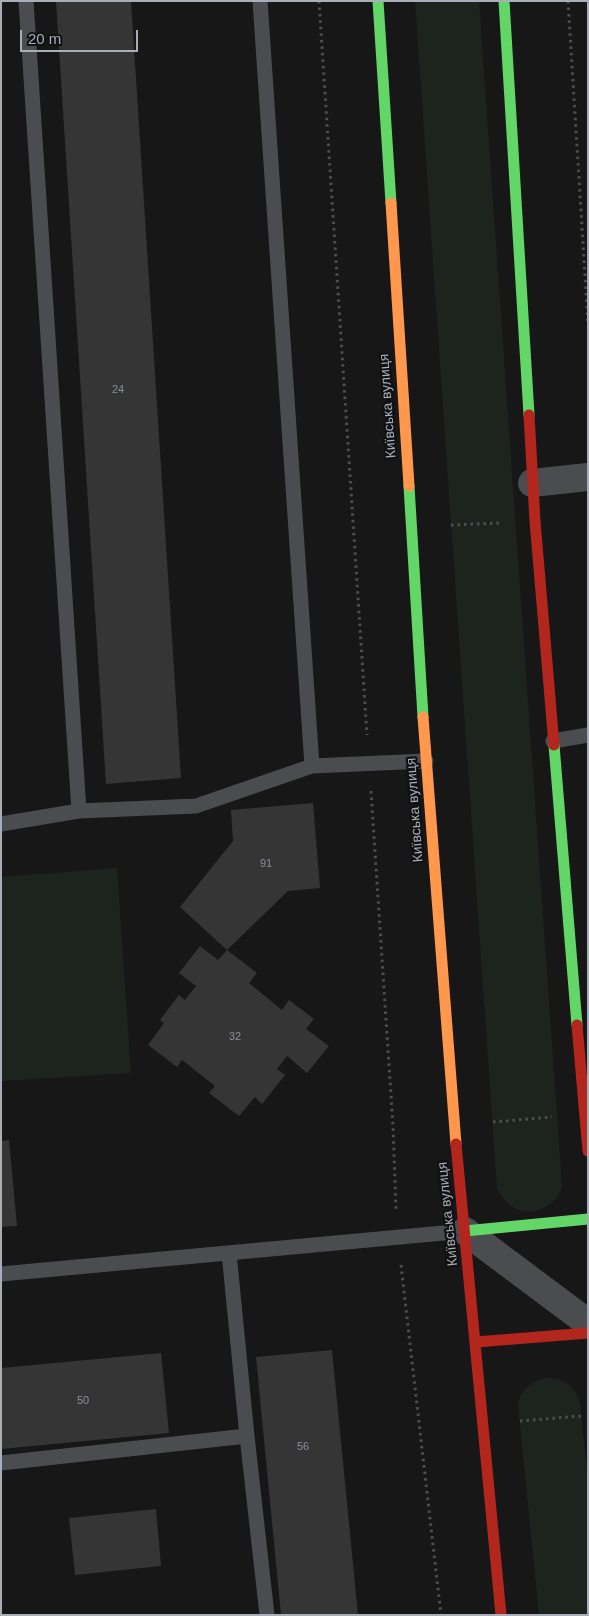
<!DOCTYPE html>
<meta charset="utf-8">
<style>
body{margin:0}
#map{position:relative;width:589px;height:1616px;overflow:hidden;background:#171717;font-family:Arial,sans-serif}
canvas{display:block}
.frame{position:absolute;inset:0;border:2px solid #a8adb8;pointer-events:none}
.scale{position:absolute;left:20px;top:30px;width:118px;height:22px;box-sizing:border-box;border:2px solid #a8adb8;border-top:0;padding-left:6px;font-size:15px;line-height:18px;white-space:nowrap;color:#a8adb8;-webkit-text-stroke:4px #111113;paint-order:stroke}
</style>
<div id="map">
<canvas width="589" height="1616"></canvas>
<div class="frame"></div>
<div class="scale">20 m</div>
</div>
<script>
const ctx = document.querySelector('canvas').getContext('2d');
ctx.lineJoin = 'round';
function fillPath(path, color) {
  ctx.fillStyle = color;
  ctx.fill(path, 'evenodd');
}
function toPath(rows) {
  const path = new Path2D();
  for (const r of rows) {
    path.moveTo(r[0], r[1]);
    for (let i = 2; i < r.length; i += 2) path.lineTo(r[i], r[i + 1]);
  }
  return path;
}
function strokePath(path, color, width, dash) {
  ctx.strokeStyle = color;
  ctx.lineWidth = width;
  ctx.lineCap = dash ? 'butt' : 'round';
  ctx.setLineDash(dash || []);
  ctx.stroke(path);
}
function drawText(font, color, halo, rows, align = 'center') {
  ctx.font = font + ' Arial,sans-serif';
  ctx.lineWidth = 4.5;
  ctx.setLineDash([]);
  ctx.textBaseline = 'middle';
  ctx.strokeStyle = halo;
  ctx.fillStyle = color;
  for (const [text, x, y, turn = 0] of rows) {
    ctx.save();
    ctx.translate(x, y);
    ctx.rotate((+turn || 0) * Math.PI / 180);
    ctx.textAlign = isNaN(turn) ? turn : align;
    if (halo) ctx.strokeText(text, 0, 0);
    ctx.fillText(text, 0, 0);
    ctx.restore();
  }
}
const green = toPath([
 [415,1,479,1,562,1187,556,1199,546,1207,533,1212,522,1211,511,1206,503,1198,497,1189],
 [117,868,131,1073,1,1081,1,877],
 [545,1378,558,1379,568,1384,576,1393,580,1404,588,1481,588,1615,539,1615,518,1405,521,1395,527,1387,535,1381]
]);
const building = toPath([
 [56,1,131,1,181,778,106,784],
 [313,803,320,888,288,891,227,950,180,907,233,841,231,810],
 [200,946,218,960,227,950,257,973,249,983,282,1010,289,1000,314,1019,306,1029,329,1046,307,1073,287,1056,277,1069,285,1075,262,1104,255,1097,239,1116,209,1093,215,1086,182,1060,177,1067,148,1045,164,1023,160,1020,179,995,185,1000,196,986,179,973],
 [9,1140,17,1226,1,1227,1,1141],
 [332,1350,358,1615,281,1615,256,1357],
 [161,1353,169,1433,1,1449,1,1368],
 [156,1509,161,1566,75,1575,69,1518]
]);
const path = toPath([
 [319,1,367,735],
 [568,1,588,324],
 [451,525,500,523],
 [371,791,393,1126,396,1209],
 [493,1122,552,1117],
 [401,1265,441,1615],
 [520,1421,581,1416]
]);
const lane = toPath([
 [26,1,79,811,196,806,312,766,260,1],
 [553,741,588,735],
 [312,766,426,761],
 [1,824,79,811],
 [1,1274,465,1231],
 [247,1436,267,1615],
 [1,1463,247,1436,229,1253]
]);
const street = toPath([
 [532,483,588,477],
 [465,1231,588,1323]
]);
const fast = toPath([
 [378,1,391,203],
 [504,1,529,415],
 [409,486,423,717],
 [554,745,577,1025],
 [465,1231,588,1219]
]);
const slow = toPath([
 [391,203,409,486],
 [423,717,456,1144]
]);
const jam = toPath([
 [529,415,535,521,554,745],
 [577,1025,588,1151],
 [456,1144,501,1615],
 [476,1342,588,1333]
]);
const numberNames = [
 ["24",118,390],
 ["91",266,864],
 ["32",235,1037],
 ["50",83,1401],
 ["56",303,1447]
];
const streetNames = [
 ["Київська вулиця",388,406,-94],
 ["Київська вулиця",415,810,-94],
 ["Київська вулиця",448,1214,-96]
];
fillPath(green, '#1d241e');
fillPath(building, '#353536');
strokePath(path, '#4d4e52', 3, [2.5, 4]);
strokePath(lane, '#4b4c50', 15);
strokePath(street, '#4b4c50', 28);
strokePath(fast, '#63d668', 11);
strokePath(slow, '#ff974d', 11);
strokePath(jam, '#b3261e', 11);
drawText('11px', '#8b8f98', null, numberNames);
drawText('14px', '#a8adb8', '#111113', streetNames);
</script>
